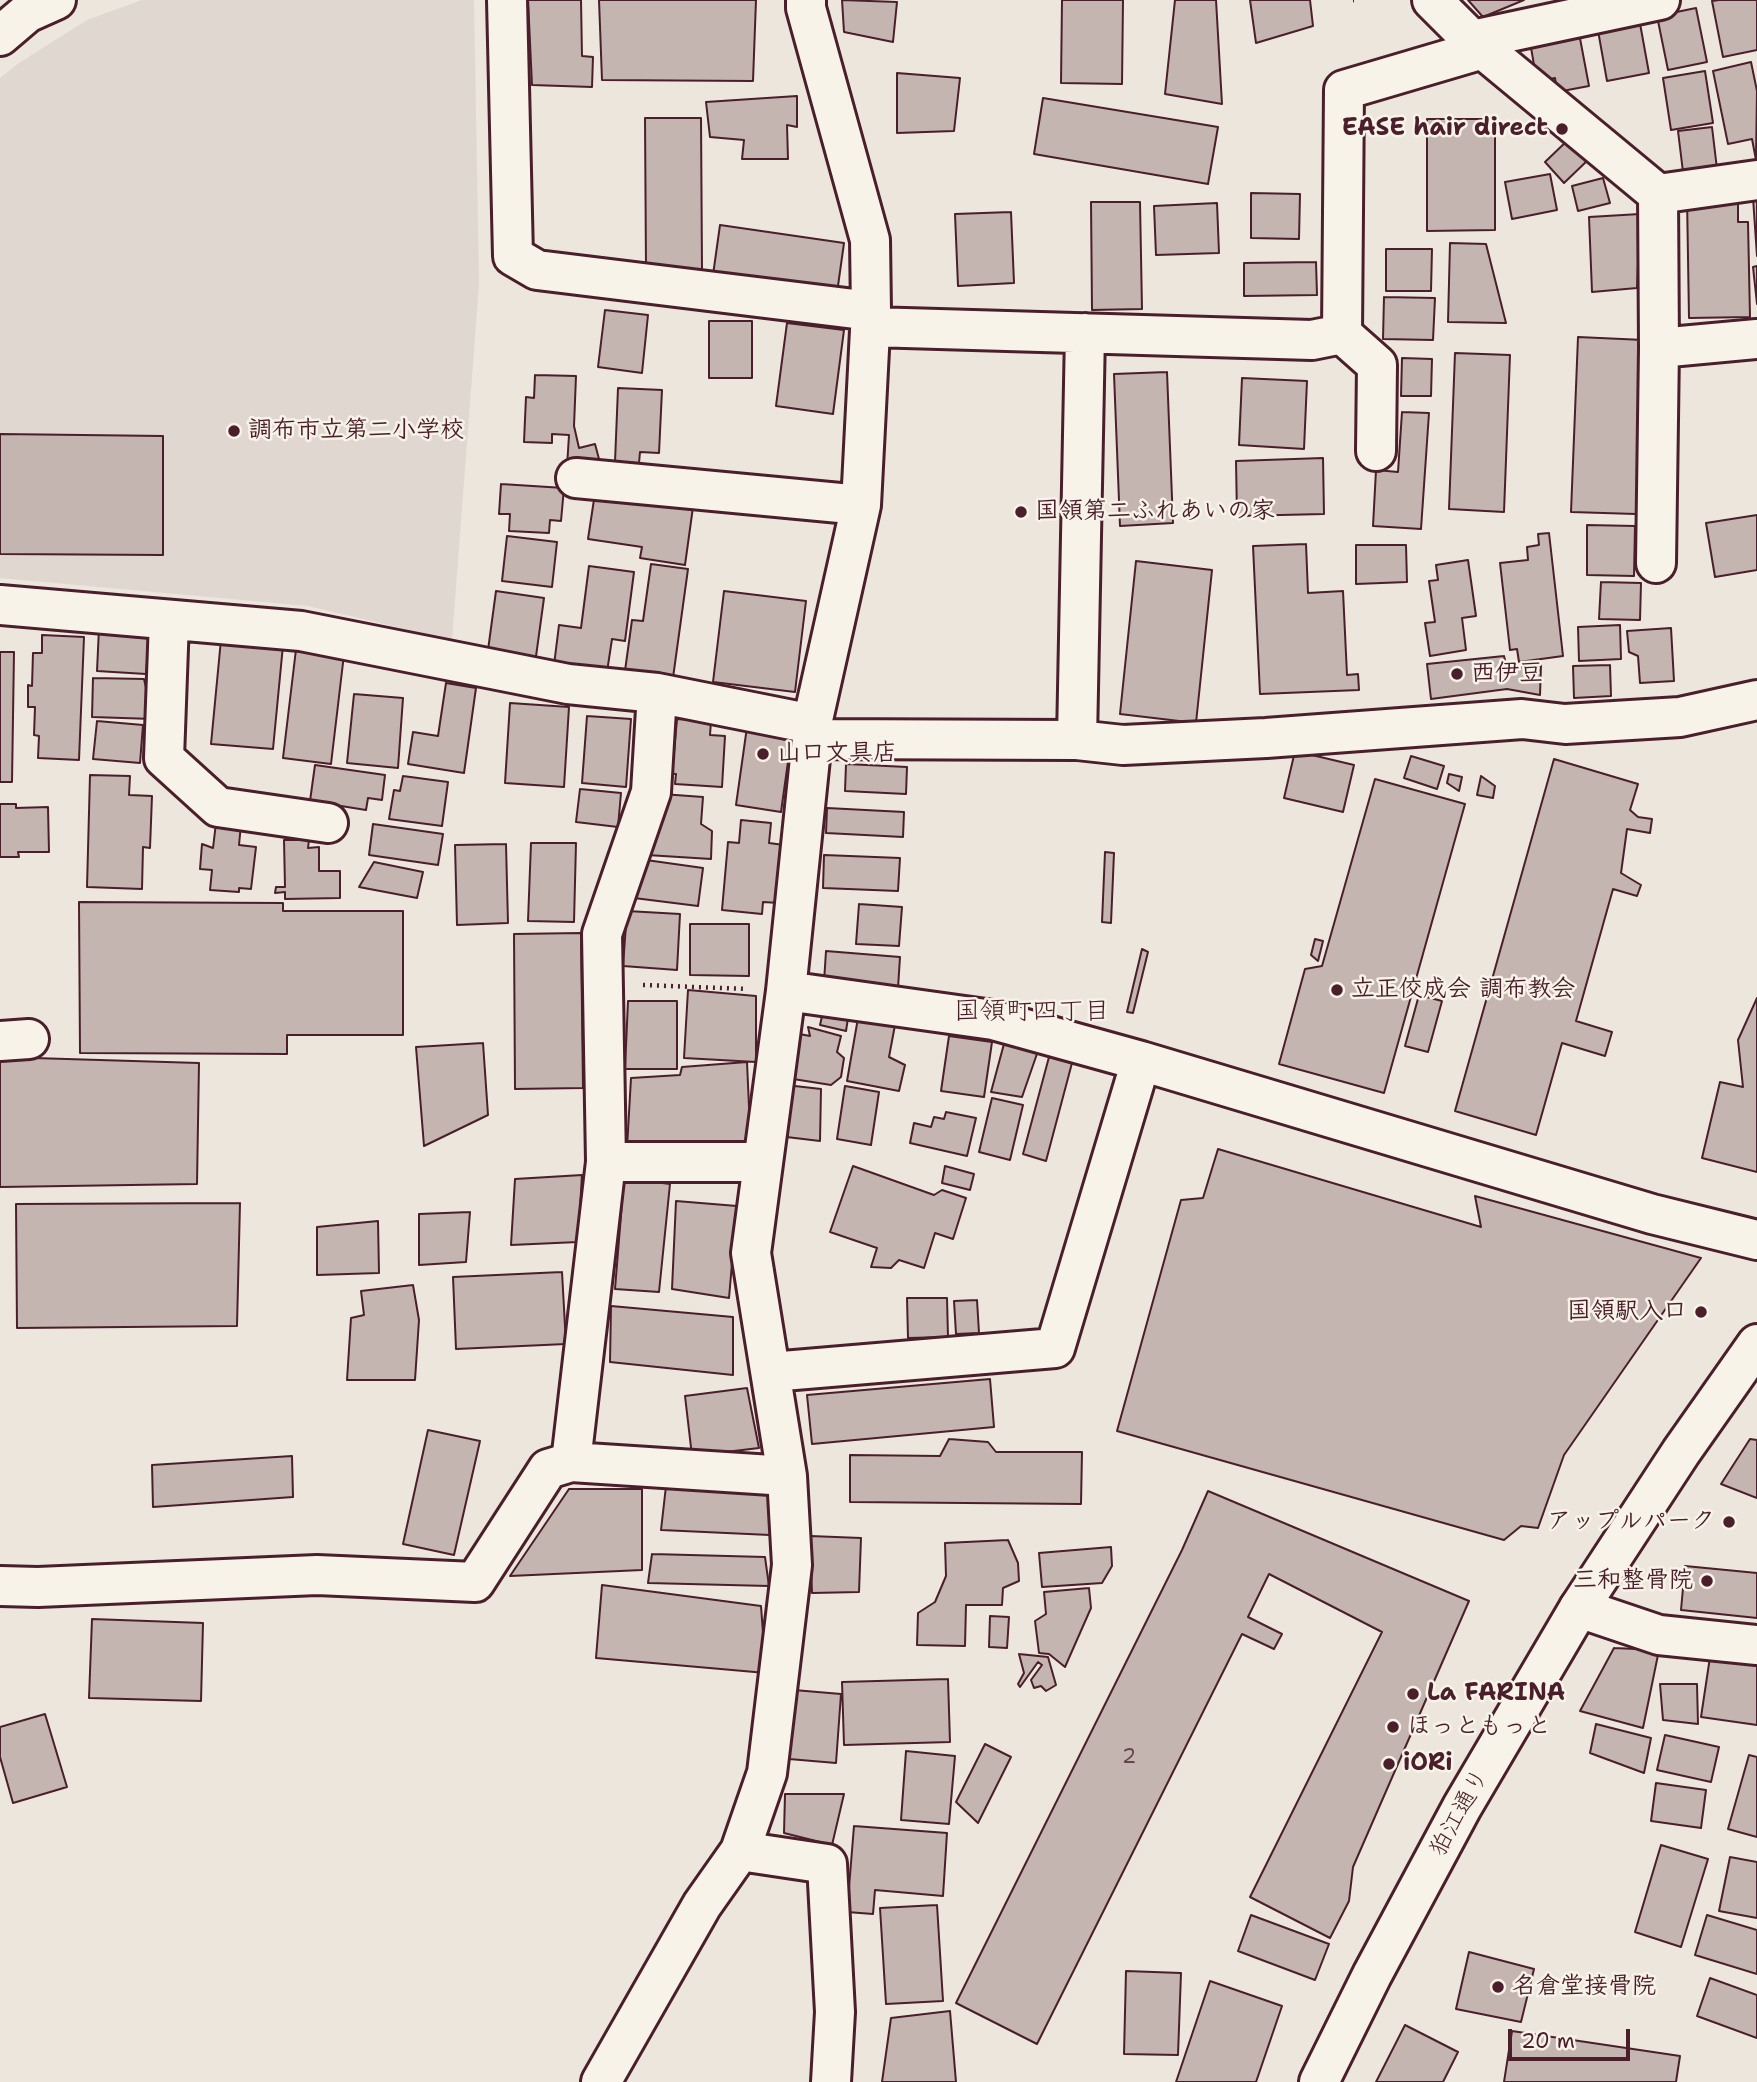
<!DOCTYPE html>
<meta charset="utf-8">
<style>
body{margin:0}
#map{position:relative;width:1757px;height:2082px;overflow:hidden;background:#ece6dd;font-family:"Shantell Sans",sans-serif}
canvas{display:block}
.scale{position:absolute;left:1508px;top:2029px;width:122px;height:32px;box-sizing:border-box;border:4px solid #4a1f2b;border-top:0;padding-left:9px;font-size:21px;line-height:24px;white-space:nowrap;color:#4a1f2b;-webkit-text-stroke:5px #f7f3e8;paint-order:stroke}
</style>
<div id="map">
<canvas width="1757" height="2082"></canvas>
<div class="scale">20 m</div>
</div>
<script>
const ctx = document.querySelector('canvas').getContext('2d');
ctx.lineJoin = 'round';
function fillPath(path, color) {
  ctx.fillStyle = color;
  ctx.fill(path, 'evenodd');
}
function toPath(rows) {
  const path = new Path2D();
  for (const r of rows) {
    path.moveTo(r[0], r[1]);
    for (let i = 2; i < r.length; i += 2) path.lineTo(r[i], r[i + 1]);
  }
  return path;
}
function strokePath(path, color, width, dash) {
  ctx.strokeStyle = color;
  ctx.lineWidth = width;
  ctx.lineCap = dash ? 'butt' : 'round';
  ctx.setLineDash(dash || []);
  ctx.stroke(path);
}
function drawText(font, color, halo, rows, align = 'center') {
  ctx.font = font + ' "Shantell Sans","Klee One",sans-serif';
  ctx.lineWidth = 5;
  ctx.setLineDash([]);
  ctx.textBaseline = 'middle';
  ctx.strokeStyle = halo;
  ctx.fillStyle = color;
  for (const [text, x, y, turn = 0] of rows) {
    ctx.save();
    ctx.translate(x, y);
    ctx.rotate((+turn || 0) * Math.PI / 180);
    ctx.textAlign = isNaN(turn) ? turn : align;
    if (halo) ctx.strokeText(text, 0, 0);
    ctx.fillText(text, 0, 0);
    ctx.restore();
  }
}
const built = toPath([
 [142,0,474,0,479,284,452,640,308,606,0,578,0,78,19,63,87,20]
]);
const building = toPath([
 [528,0,581,0,582,56,593,57,592,87,532,85,528,0],
 [599,0,756,0,753,81,602,80,599,0],
 [842,0,897,2,893,42,844,32,842,0],
 [1062,0,1123,0,1122,84,1061,83,1062,0],
 [1175,0,1216,0,1222,104,1165,94,1175,0],
 [1250,0,1310,0,1313,26,1256,43,1250,0],
 [1468,0,1524,0,1483,17,1468,0],
 [1719,0,1757,0,1757,50,1723,57,1712,1,1719,0],
 [1696,8,1707,62,1668,70,1657,16,1696,8],
 [1639,18,1649,73,1607,81,1597,25,1639,18],
 [1579,33,1589,86,1557,92,1555,78,1537,82,1530,42,1579,33],
 [1751,62,1757,91,1756,160,1752,139,1728,144,1713,71,1751,62],
 [1705,71,1713,123,1671,130,1663,78,1705,71],
 [897,73,960,78,954,131,897,133,897,73],
 [797,96,797,127,787,125,788,159,742,159,744,140,710,137,706,102,797,96],
 [1043,98,1218,127,1208,184,1034,154,1043,98],
 [645,118,701,118,702,269,646,269,645,118],
 [1427,119,1495,119,1495,230,1427,231,1427,119],
 [1712,127,1717,169,1683,172,1678,131,1712,127],
 [1570,138,1589,159,1564,183,1545,162,1570,138],
 [1550,174,1557,210,1512,219,1505,182,1550,174],
 [1603,178,1610,203,1578,211,1572,186,1603,178],
 [1752,183,1757,183,1757,256,1752,183],
 [1251,193,1300,194,1299,239,1251,238,1251,193],
 [1738,196,1738,222,1748,222,1750,317,1689,318,1687,197,1738,196],
 [1091,202,1140,202,1142,309,1092,310,1091,202],
 [1217,203,1219,253,1156,255,1154,206,1217,203],
 [1011,212,1014,283,958,286,955,214,1011,212],
 [1640,214,1637,288,1592,292,1589,217,1640,214],
 [720,225,844,243,837,293,713,275,720,225],
 [1450,243,1486,244,1506,323,1448,322,1450,243],
 [1386,249,1432,249,1431,291,1386,291,1386,249],
 [1316,262,1317,295,1244,296,1244,263,1316,262],
 [1757,266,1757,304,1753,267,1757,266],
 [1384,297,1435,298,1433,340,1383,339,1384,297],
 [605,310,648,315,642,373,598,367,605,310],
 [709,321,752,321,752,378,709,378,709,321],
 [787,323,844,330,833,414,776,406,787,323],
 [1578,337,1644,340,1636,514,1571,512,1578,337],
 [1455,353,1510,355,1504,512,1449,509,1455,353],
 [1402,358,1432,359,1431,396,1401,396,1402,358],
 [1167,372,1173,523,1120,526,1114,374,1167,372],
 [535,375,576,376,574,426,579,448,595,444,599,459,567,467,569,435,552,434,552,443,524,442,526,397,534,398,535,375],
 [1242,378,1307,381,1304,449,1239,445,1242,378],
 [618,388,662,390,659,453,640,452,639,463,615,462,618,388],
 [1402,412,1429,413,1421,529,1373,526,1376,470,1398,472,1402,412],
 [0,434,163,436,163,555,0,554,0,434],
 [1323,458,1324,514,1237,516,1236,461,1323,458],
 [501,484,564,488,561,521,550,520,549,533,509,531,510,514,499,514,501,484],
 [595,493,693,507,685,565,640,558,642,547,588,539,595,493],
 [1757,515,1757,570,1715,577,1706,523,1757,515],
 [1587,525,1635,526,1634,576,1587,575,1587,525],
 [1549,533,1563,656,1519,662,1517,649,1510,650,1500,563,1528,560,1527,547,1539,545,1538,534,1549,533],
 [507,536,557,542,552,587,502,581,507,536],
 [1306,544,1308,593,1343,591,1347,675,1358,674,1359,690,1260,694,1253,546,1306,544],
 [1356,545,1406,545,1407,582,1356,584,1356,545],
 [1468,560,1476,616,1462,618,1466,650,1430,656,1425,623,1435,622,1429,581,1438,580,1436,565,1468,560],
 [1136,561,1212,570,1196,723,1120,714,1136,561],
 [651,564,688,569,672,685,624,678,632,620,643,621,651,564],
 [589,566,634,572,625,641,612,639,607,672,554,665,559,625,581,628,589,566],
 [1601,582,1641,583,1640,620,1599,619,1601,582],
 [496,591,544,598,534,671,486,665,496,591],
 [724,591,806,601,795,692,713,682,724,591],
 [1620,625,1621,659,1579,661,1578,627,1620,625],
 [99,628,137,630,137,637,149,638,146,674,97,671,99,628],
 [1671,628,1674,681,1640,683,1638,656,1629,652,1627,631,1671,628],
 [222,629,284,635,273,749,211,744,222,629],
 [42,635,84,637,79,760,38,758,39,736,34,735,35,707,28,707,28,685,32,686,33,653,42,653,42,635],
 [297,641,345,646,331,764,283,758,297,641],
 [0,652,14,652,12,782,0,782,0,652],
 [1504,656,1507,669,1541,665,1540,695,1507,689,1431,699,1427,664,1504,656],
 [1610,665,1611,696,1574,698,1573,666,1610,665],
 [93,678,144,679,153,719,92,717,93,678],
 [446,683,476,688,464,773,408,764,413,732,438,736,446,683],
 [354,694,403,698,398,768,347,763,354,694],
 [510,703,569,707,564,787,505,783,510,703],
 [587,716,631,719,626,787,582,783,587,716],
 [677,719,711,721,710,735,725,736,722,787,675,784,676,774,659,773,661,752,674,752,677,719],
 [97,721,143,725,140,763,93,759,97,721],
 [747,727,792,733,781,812,736,805,747,727],
 [1295,751,1354,765,1343,812,1284,798,1295,751],
 [1411,756,1444,766,1437,789,1404,778,1411,756],
 [1554,759,1638,784,1630,810,1638,817,1652,819,1650,833,1627,829,1621,873,1641,885,1637,896,1613,889,1576,1021,1612,1032,1605,1056,1562,1043,1536,1135,1455,1111,1554,759],
 [846,764,907,767,906,794,845,791,846,764],
 [315,765,385,775,382,800,368,798,366,810,310,801,315,765],
 [1449,774,1462,777,1459,791,1447,783,1449,774],
 [90,775,130,776,129,795,152,796,150,848,143,847,142,889,87,887,90,775],
 [403,776,448,782,442,826,389,819,394,790,400,791,403,776],
 [1481,776,1495,786,1493,798,1477,795,1481,776],
 [1375,779,1465,804,1384,1093,1279,1064,1305,969,1322,966,1375,779],
 [580,789,621,793,618,827,576,822,580,789],
 [662,794,703,797,701,824,712,831,711,859,647,855,662,794],
 [0,804,16,804,16,808,48,807,49,852,18,852,19,857,0,857,0,804],
 [827,808,904,812,903,837,826,833,827,808],
 [741,820,771,823,769,843,784,845,779,903,763,902,762,914,722,910,728,842,739,843,741,820],
 [216,823,241,824,239,845,256,847,251,889,239,888,239,892,210,890,212,870,200,869,202,844,213,848,216,823],
 [373,824,443,834,438,865,369,855,373,824],
 [284,840,309,840,308,848,319,847,319,871,340,871,340,898,285,899,285,892,275,893,276,887,285,887,284,840],
 [531,843,576,843,574,922,528,921,531,843],
 [506,844,508,923,457,925,455,845,506,844],
 [1105,852,1114,853,1111,923,1102,922,1105,852],
 [824,855,900,858,898,891,823,888,824,855],
 [639,859,703,868,698,906,634,898,639,859],
 [374,862,423,872,417,898,359,887,374,862],
 [79,902,283,903,283,911,403,911,403,1035,287,1035,287,1054,80,1053,79,902],
 [859,904,902,907,899,946,856,944,859,904],
 [627,911,680,914,677,970,623,966,627,911],
 [690,924,749,924,749,976,690,975,690,924],
 [581,933,583,1088,515,1089,514,934,581,933],
 [1315,939,1323,941,1318,961,1311,955,1315,939],
 [1142,949,1148,952,1133,1013,1127,1012,1142,949],
 [826,951,900,957,898,988,824,982,826,951],
 [688,990,756,996,756,1062,684,1058,688,990],
 [1419,995,1442,1001,1428,1052,1405,1046,1419,995],
 [1757,998,1757,1172,1702,1158,1720,1082,1743,1087,1738,1040,1757,998],
 [628,1001,677,1001,677,1069,625,1069,628,1001],
 [823,1012,848,1018,846,1031,820,1025,823,1012],
 [858,1018,895,1025,889,1057,905,1065,899,1091,847,1081,858,1018],
 [808,1027,841,1036,837,1052,844,1058,841,1077,831,1085,787,1078,794,1033,810,1036,808,1027],
 [949,1036,992,1042,984,1097,941,1091,949,1036],
 [1005,1040,1039,1048,1022,1097,991,1092,1005,1040],
 [483,1043,488,1115,424,1146,416,1047,483,1043],
 [0,1057,199,1063,197,1184,0,1187,0,1057],
 [1049,1057,1072,1063,1046,1161,1023,1154,1049,1057],
 [747,1062,751,1151,627,1148,631,1078,680,1075,682,1067,747,1062],
 [786,1085,821,1089,820,1141,778,1136,786,1085],
 [845,1086,879,1092,871,1145,837,1139,845,1086],
 [992,1098,1023,1105,1010,1160,979,1152,992,1098],
 [946,1112,976,1118,967,1156,910,1143,914,1123,931,1127,934,1117,944,1119,946,1112],
 [1218,1149,1481,1227,1475,1196,1701,1258,1564,1455,1538,1528,1521,1526,1504,1540,1117,1431,1181,1200,1203,1198,1218,1149],
 [853,1166,934,1195,942,1190,966,1198,953,1239,935,1233,924,1268,899,1260,891,1268,871,1267,877,1248,830,1232,853,1166],
 [945,1166,974,1174,970,1190,942,1183,945,1166],
 [582,1175,578,1242,511,1245,515,1179,582,1175],
 [624,1178,670,1184,659,1292,615,1289,624,1178],
 [676,1201,737,1206,729,1298,672,1289,676,1201],
 [240,1203,237,1326,17,1328,16,1204,240,1203],
 [470,1212,466,1262,419,1265,419,1214,470,1212],
 [378,1221,379,1273,317,1275,317,1227,378,1221],
 [562,1272,566,1344,456,1349,453,1277,562,1272],
 [413,1285,419,1320,415,1380,347,1380,351,1318,364,1315,361,1291,413,1285],
 [907,1298,947,1298,948,1337,908,1338,907,1298],
 [977,1300,979,1333,956,1334,954,1301,977,1300],
 [611,1306,733,1317,733,1375,610,1362,611,1306],
 [990,1379,994,1427,812,1444,807,1395,990,1379],
 [747,1388,759,1448,692,1456,685,1396,747,1388],
 [428,1430,480,1441,454,1555,403,1544,428,1430],
 [949,1439,988,1442,996,1452,1082,1452,1081,1504,850,1502,850,1455,940,1456,949,1439],
 [1750,1439,1757,1440,1757,1498,1721,1484,1750,1439],
 [292,1456,293,1497,153,1507,152,1465,292,1456],
 [773,1485,770,1535,661,1530,666,1486,773,1485],
 [569,1489,642,1489,642,1570,510,1576,569,1489],
 [1208,1491,1469,1601,1353,1867,1349,1901,1330,1938,1250,1897,1382,1632,1269,1574,1248,1617,1282,1634,1274,1649,1242,1634,1037,2044,956,2003,1182,1550,1208,1491],
 [810,1536,861,1538,859,1592,812,1593,810,1536],
 [1008,1540,1018,1563,1019,1581,1003,1588,1002,1605,966,1605,965,1646,917,1645,918,1613,935,1602,946,1576,945,1543,1008,1540],
 [1111,1547,1112,1566,1102,1583,1042,1587,1039,1553,1111,1547],
 [652,1554,765,1557,769,1586,648,1583,652,1554],
 [1685,1566,1757,1573,1757,1618,1681,1610,1685,1566],
 [602,1585,761,1606,766,1673,596,1658,602,1585],
 [1089,1588,1091,1608,1065,1667,1049,1654,1039,1653,1035,1621,1046,1614,1044,1592,1089,1588],
 [990,1616,1009,1617,1007,1648,989,1647,990,1616],
 [92,1619,203,1623,201,1701,89,1698,92,1619],
 [1614,1648,1659,1650,1643,1728,1580,1711,1614,1648],
 [1019,1654,1048,1657,1056,1685,1046,1691,1041,1686,1034,1688,1031,1680,1042,1665,1038,1662,1020,1687,1018,1684,1024,1673,1019,1654],
 [1710,1657,1757,1664,1757,1725,1701,1717,1710,1657],
 [948,1679,950,1742,844,1745,842,1682,948,1679],
 [1660,1684,1697,1684,1698,1724,1663,1720,1660,1684],
 [794,1690,841,1694,836,1763,789,1759,794,1690],
 [45,1714,67,1787,13,1803,0,1757,0,1727,45,1714],
 [1596,1724,1651,1738,1644,1773,1590,1753,1596,1724],
 [1665,1735,1719,1747,1711,1782,1657,1770,1665,1735],
 [985,1744,1011,1757,978,1823,956,1802,985,1744],
 [906,1751,955,1756,949,1824,901,1820,906,1751],
 [1749,1755,1757,1757,1757,1837,1728,1829,1749,1755],
 [1656,1783,1706,1790,1701,1828,1651,1821,1656,1783],
 [785,1794,844,1794,832,1845,784,1833,785,1794],
 [854,1826,947,1833,943,1896,875,1890,873,1914,847,1912,854,1826],
 [1661,1845,1708,1859,1681,1947,1635,1932,1661,1845],
 [1730,1857,1757,1862,1757,1918,1719,1911,1730,1857],
 [937,1905,943,2001,886,2004,880,1908,937,1905],
 [1251,1915,1329,1944,1315,1980,1238,1951,1251,1915],
 [1707,1915,1757,1930,1757,1974,1695,1955,1707,1915],
 [1469,1952,1534,1969,1521,2022,1456,2009,1469,1952],
 [1126,1971,1181,1973,1178,2055,1124,2054,1126,1971],
 [1710,1978,1757,1995,1757,2038,1697,2016,1710,1978],
 [1210,1981,1282,2006,1256,2082,1176,2082,1210,1981],
 [950,2011,956,2082,882,2082,891,2018,950,2011],
 [1405,2025,1458,2052,1443,2082,1376,2082,1405,2025],
 [1512,2031,1680,2056,1676,2082,1504,2082,1512,2031]
]);
const path = toPath([
 [1353,0,1354,0],
 [643,985,747,989]
]);
const minor = toPath([
 [507,0,513,256,537,270,871,311],
 [1432,0,1472,40,1658,194,1757,180],
 [0,36,27,13,56,0],
 [1472,40,1660,0],
 [871,327,1312,340,1342,334,1344,90,1483,49],
 [1342,334,1377,365,1376,451],
 [1659,348,1757,339],
 [576,478,861,505],
 [1656,563,1659,348,1658,194],
 [0,605,301,631,568,684,657,693,812,724],
 [169,620,164,758,218,807,328,823],
 [812,739,1077,740,1123,745,1266,738,1522,719,1565,724,1680,717,1757,700],
 [1077,740,1085,333],
 [786,991,993,1020,1141,1061],
 [0,1041,29,1039],
 [606,1162,763,1162],
 [771,1372,1055,1348,1141,1061,1652,1214,1757,1240],
 [571,1462,606,1162,602,934,651,792,657,693],
 [0,1586,38,1587,317,1575,475,1582,548,1469,571,1462,787,1476],
 [1579,1608,1659,1635,1757,1645],
 [740,1851,827,1864,835,2012,831,2082],
 [601,2082,702,1905,740,1851,767,1773,792,1565,787,1476,751,1253,786,991,812,739,812,724,861,505,871,311,870,240,806,8,806,0]
]);
const major = toPath([
 [1319,2082,1372,1975,1462,1807,1579,1608,1681,1452,1757,1344]
]);
const markers = [
 [1562,129,7,"#4a1f2b"],
 [234,431,7,"#4a1f2b"],
 [1021,512,7,"#4a1f2b"],
 [1457,674,7,"#4a1f2b"],
 [763,754,7,"#4a1f2b"],
 [1337,990,7,"#4a1f2b"],
 [1701,1312,7,"#4a1f2b"],
 [1729,1522,7,"#4a1f2b"],
 [1707,1581,7,"#4a1f2b"],
 [1413,1694,7,"#4a1f2b"],
 [1393,1727,7,"#4a1f2b"],
 [1389,1764,7,"#4a1f2b"],
 [1498,1987,7,"#4a1f2b"]
];
const numberNames = [
 ["2",1129,1758]
];
const poiNames = [
 ["EASE hair direct",1548,129,"right"],
 ["調布市立第二小学校",248,431],
 ["国領第二ふれあいの家",1035,512],
 ["西伊豆",1471,674],
 ["山口文具店",777,754],
 ["立正佼成会 調布教会",1351,990],
 ["国領駅入口",1687,1312,"right"],
 ["アップルパーク",1715,1522,"right"],
 ["三和整骨院",1693,1581,"right"],
 ["La FARINA",1427,1694],
 ["ほっともっと",1407,1727],
 ["iORi",1403,1764],
 ["名倉堂接骨院",1512,1987]
];
const streetNames = [
 ["狛江通り",1460,1813,-61]
];
const neighbourhoodNames = [
 ["国領町四丁目",1032,1012]
];
fillPath(built, '#e0d7d0');
fillPath(building, '#c4b5b0');
strokePath(building, '#4a1f2b', 2);
strokePath(minor, '#4a1f2b', 44);
strokePath(major, '#4a1f2b', 44);
strokePath(path, '#4a1f2b', 4.5, [2, 5]);
strokePath(minor, '#f7f3e8', 38);
strokePath(major, '#f7f3e8', 38);
for (const [x, y, r, color] of markers) {
  const dot = new Path2D();
  dot.arc(x, y, r, 0, 2 * Math.PI);
  ctx.fillStyle = color;
  ctx.fill(dot);
  strokePath(dot, '#f7f3e8', 2.5);
}
drawText('21px', '#68444c', null, numberNames);
drawText('bold 24px', '#4a1f2b', '#f7f3e8', poiNames, 'left');
drawText('24px', '#4a1f2b', '#f7f3e8', streetNames);
drawText('26px', '#4a1f2b', '#f7f3e8', neighbourhoodNames);
</script>
